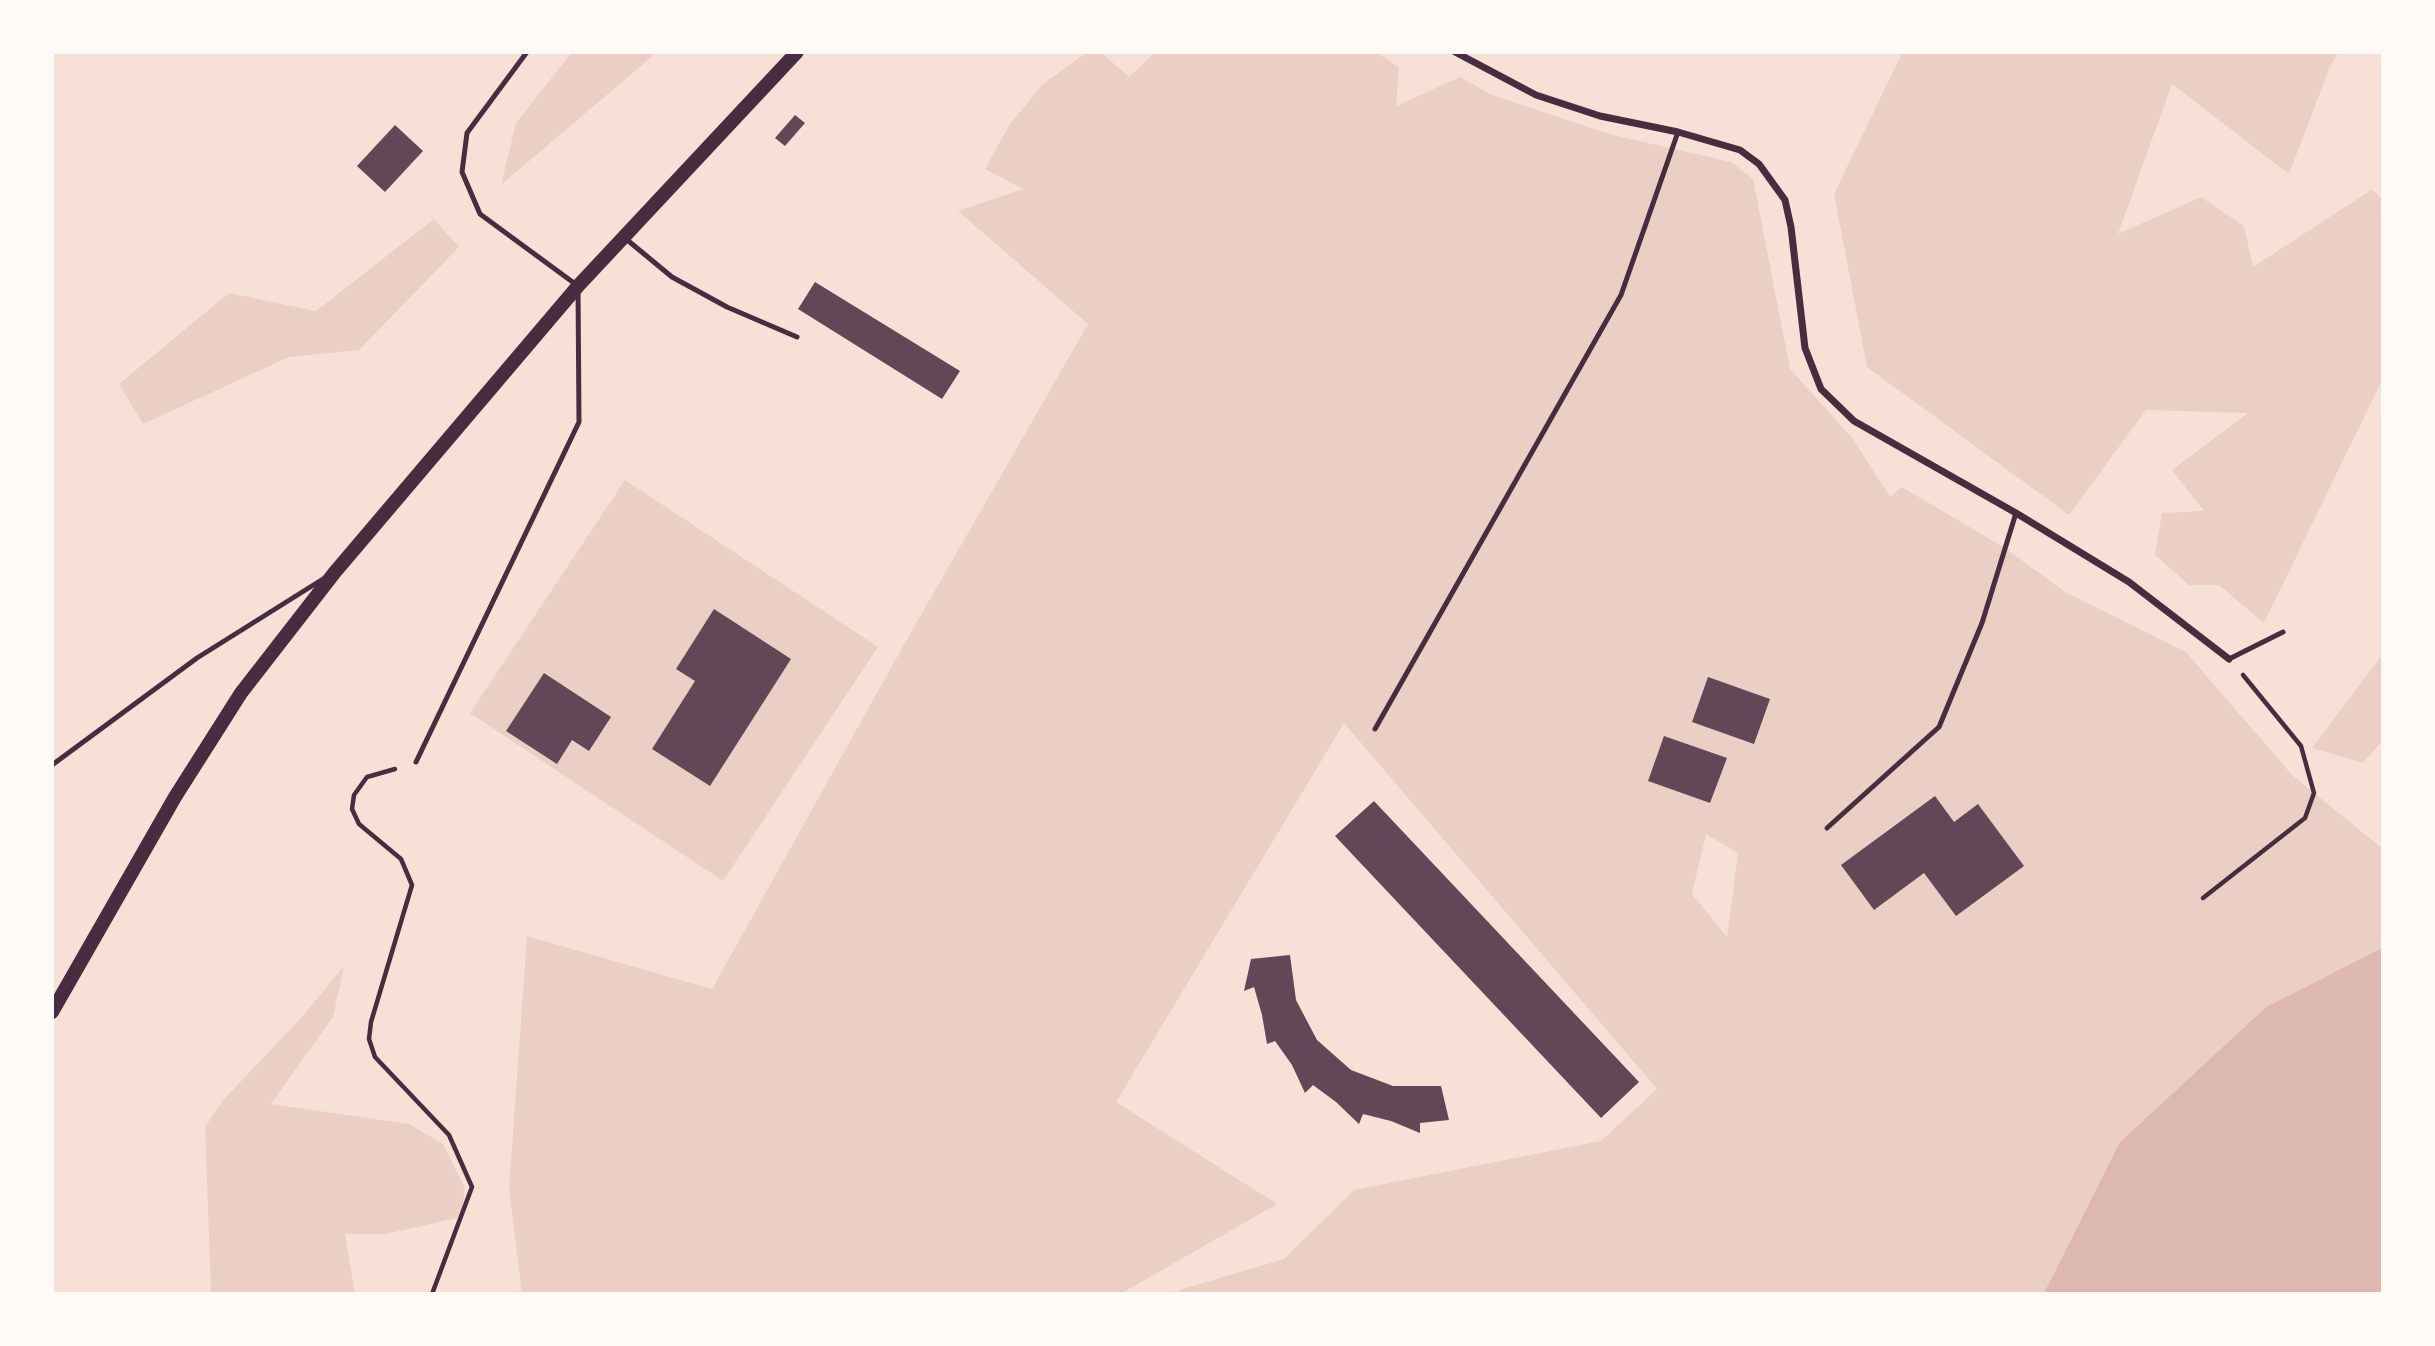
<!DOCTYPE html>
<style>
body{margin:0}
#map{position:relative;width:2435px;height:1346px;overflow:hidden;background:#f7e1d7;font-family:"Noto Sans",sans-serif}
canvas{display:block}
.frame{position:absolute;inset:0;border:54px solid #fffaf5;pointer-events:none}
</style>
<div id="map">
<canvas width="2435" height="1346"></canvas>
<div class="frame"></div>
</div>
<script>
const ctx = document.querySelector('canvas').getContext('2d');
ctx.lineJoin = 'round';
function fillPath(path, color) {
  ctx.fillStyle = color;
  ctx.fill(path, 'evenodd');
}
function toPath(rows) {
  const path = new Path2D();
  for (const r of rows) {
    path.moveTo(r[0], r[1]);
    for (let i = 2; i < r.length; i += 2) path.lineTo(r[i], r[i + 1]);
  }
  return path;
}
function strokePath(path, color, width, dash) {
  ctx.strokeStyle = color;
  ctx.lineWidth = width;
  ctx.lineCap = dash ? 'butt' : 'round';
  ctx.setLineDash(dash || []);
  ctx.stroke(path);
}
const green = toPath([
 [572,52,656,53,501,185,516,123],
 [1086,53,1102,53,1129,77,1154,53,1378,53,1399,67,1396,106,1460,77,1492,95,1609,134,1731,162,1753,179,1790,369,1853,439,1890,497,1902,487,2005,548,2065,592,2186,652,2292,775,2382,848,2382,948,2266,1007,2120,1142,2044,1293,1178,1293,1179,1290,1284,1259,1354,1190,1601,1141,1657,1089,1344,723,1116,1102,1277,1204,1122,1293,522,1294,509,1189,527,936,712,989,902,648,1088,324,958,211,1023,189,985,169,1010,124,1043,84],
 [1706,834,1738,853,1727,937,1692,894],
 [1902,53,2338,53,2329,69,2289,174,2172,84,2118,234,2201,197,2244,226,2253,267,2371,190,2382,198,2382,380,2264,623,2219,585,2189,585,2155,555,2162,513,2204,511,2172,470,2248,413,2146,410,2069,515,1867,367,1834,194],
 [434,219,459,247,359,350,289,357,143,424,119,384,229,293,316,311],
 [625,480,878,647,723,881,470,713],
 [2382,655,2382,741,2363,763,2312,748],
 [344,966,333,1017,271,1104,409,1124,443,1144,465,1188,461,1217,386,1234,345,1234,355,1293,211,1293,205,1127,224,1099,302,1017]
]);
const water = toPath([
 [2382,948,2382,1293,2044,1293,2120,1142,2266,1007]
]);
const building = toPath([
 [795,115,805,123,785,146,775,138],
 [395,125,423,151,385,192,357,166],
 [815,282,960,371,942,399,798,309],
 [714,609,791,659,710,786,652,749,695,681,676,669],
 [544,673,611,717,589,751,572,740,557,764,506,731],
 [1708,677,1770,699,1754,744,1692,722],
 [1664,736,1727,758,1710,803,1648,781],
 [1935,796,1954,822,1978,804,2024,866,1956,916,1924,873,1874,910,1841,865],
 [1374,801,1639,1082,1601,1118,1335,836],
 [1290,955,1296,1000,1317,1040,1351,1070,1393,1086,1441,1086,1449,1120,1420,1123,1420,1133,1391,1121,1363,1114,1359,1124,1336,1102,1313,1085,1305,1093,1292,1065,1275,1041,1267,1044,1262,1015,1254,987,1244,991,1251,959]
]);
const path = toPath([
 [395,769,367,777,354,795,352,809,359,824,401,859,412,885,371,1022,369,1039,375,1057,449,1135,472,1187,432,1294],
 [2203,898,2305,818,2314,793,2301,746,2243,675]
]);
const service = toPath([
 [626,239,672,277,727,307,797,337],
 [2229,659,2283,632],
 [1375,729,1621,295,1678,132],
 [416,762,579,422,578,286,480,214,462,172,467,133,527,52],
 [52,765,197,658,323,579],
 [1827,828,1939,727,1982,623,2016,513]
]);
const minor = toPath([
 [1455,52,1536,95,1600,116,1678,132,1740,150,1759,164,1785,200,1791,227,1805,348,1821,389,1854,421,2016,513,2129,582,2229,659]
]);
const secondary = toPath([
 [52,1012,175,797,241,693,335,572,578,286,797,52]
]);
fillPath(green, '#ebcfc5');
fillPath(water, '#dcb8b0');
fillPath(building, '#644757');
strokePath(path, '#4a2c40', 4.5);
strokePath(service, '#4a2c40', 5);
strokePath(minor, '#4a2c40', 7);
strokePath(secondary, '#4a2c40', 14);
</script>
